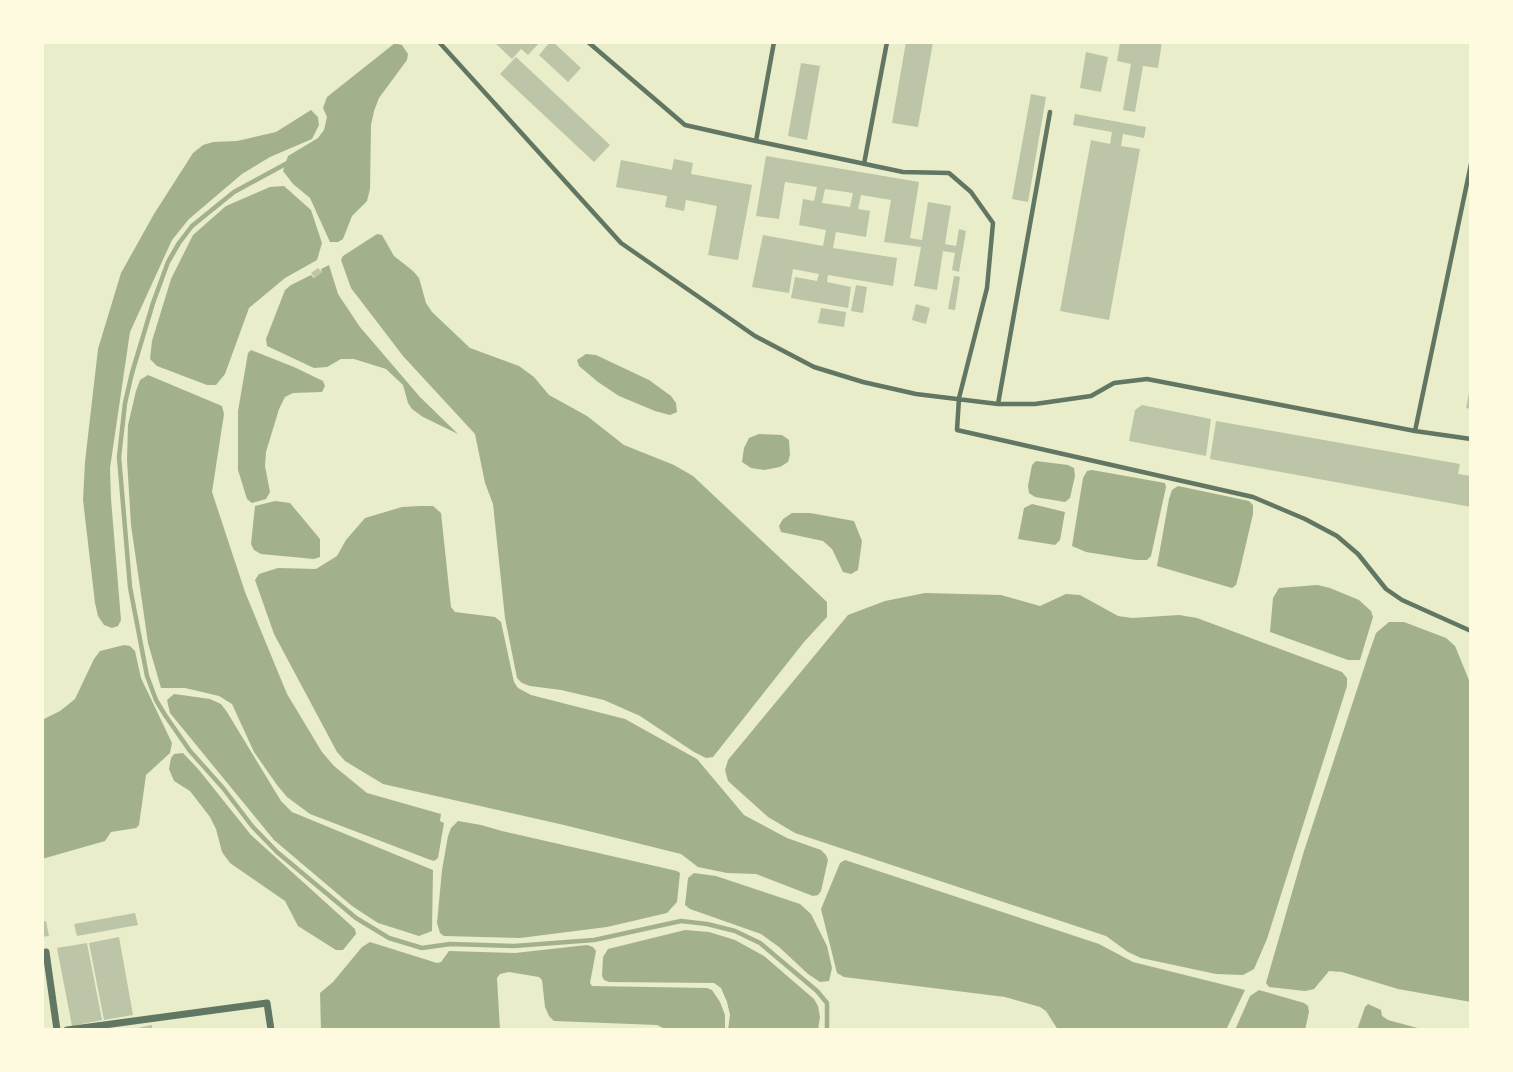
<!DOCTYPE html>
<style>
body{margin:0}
#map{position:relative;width:1513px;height:1072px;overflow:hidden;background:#e9edc9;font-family:"Noto Sans",sans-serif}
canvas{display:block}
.frame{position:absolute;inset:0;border:44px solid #fefae0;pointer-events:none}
</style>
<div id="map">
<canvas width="1513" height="1072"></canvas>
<div class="frame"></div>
</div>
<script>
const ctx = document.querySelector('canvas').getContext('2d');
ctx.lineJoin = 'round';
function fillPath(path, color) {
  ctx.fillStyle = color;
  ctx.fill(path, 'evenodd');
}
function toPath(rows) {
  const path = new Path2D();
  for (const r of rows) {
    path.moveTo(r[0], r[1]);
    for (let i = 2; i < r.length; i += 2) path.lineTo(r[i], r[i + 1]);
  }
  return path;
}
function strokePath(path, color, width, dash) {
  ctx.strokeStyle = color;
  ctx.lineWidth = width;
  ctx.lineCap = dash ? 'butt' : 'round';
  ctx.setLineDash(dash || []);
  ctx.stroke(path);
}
const water = toPath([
 [395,43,402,45,408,54,407,60,379,98,374,111,371,125,370,189,367,201,352,216,343,239,338,242,330,242,310,198,293,184,283,171,288,156,318,138,324,130,327,117,323,108,327,97],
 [311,110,318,117,319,125,312,139,270,157,242,174,189,219,172,240,130,332,110,468,111,499,121,620,118,626,112,628,104,625,98,616,95,603,83,500,85,462,98,349,121,273,154,214,193,153,203,145,213,142,237,141,276,132],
 [284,186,311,210,322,243,317,260,285,278,249,308,225,374,216,385,207,385,157,366,150,359,152,341,171,279,193,235,226,206,270,187],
 [377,234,382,235,394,256,413,271,419,278,426,303,432,312,470,348,519,366,534,377,549,395,587,416,624,445,674,465,693,476,827,602,827,617,804,642,713,757,706,758,694,752,640,716,604,700,561,690,530,686,522,683,517,678,505,618,493,504,485,483,475,434,403,356,351,288,341,260,343,256],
 [329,265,338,294,360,327,420,397,458,434,423,417,412,409,408,403,403,385,386,369,354,359,341,359,327,367,314,368,267,346,266,339,285,290,291,285,311,275,314,278,322,272,321,269],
 [251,350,294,367,323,381,325,386,322,392,293,393,285,397,279,409,266,452,265,466,270,492,266,499,252,503,247,499,238,470,238,411,248,353],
 [586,354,596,355,649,380,671,396,676,403,677,412,670,415,655,411,619,396,598,382,579,366,577,360],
 [148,375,222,406,224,414,212,492,245,592,287,694,322,752,334,766,367,793,441,814,440,821,444,823,438,858,434,861,428,859,310,814,287,797,277,785,254,752,232,704,219,696,185,688,161,688,148,643,131,525,127,460,128,425,136,391,140,380],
 [759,434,782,435,789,440,790,455,788,462,780,467,764,470,751,468,742,462,744,448,749,438],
 [1036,461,1068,465,1074,468,1075,476,1070,498,1065,502,1035,497,1029,493,1028,486,1032,465],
 [1092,470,1165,483,1166,487,1151,556,1147,560,1136,560,1086,552,1072,546,1083,478,1087,471],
 [1178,486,1249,501,1253,505,1253,514,1239,574,1236,585,1232,588,1157,566,1169,499,1172,490],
 [275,501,290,503,320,539,320,557,314,559,261,554,254,550,251,544,255,506],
 [1032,504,1065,512,1060,540,1055,545,1018,539,1024,508],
 [420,506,433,506,441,513,451,607,455,612,495,617,501,622,514,682,518,688,531,695,625,719,697,759,744,815,787,838,821,850,826,855,828,860,821,891,818,895,813,896,756,874,727,873,698,867,681,854,564,825,383,784,345,761,337,752,274,634,255,580,259,574,278,568,316,569,337,556,346,540,365,518,402,507],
 [792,513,810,513,854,521,862,541,858,570,851,574,843,572,832,549,823,541,781,532,779,526,783,519],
 [1317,585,1330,588,1359,600,1371,611,1373,617,1360,660,1348,660,1270,632,1273,598,1279,588],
 [925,593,1001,595,1040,606,1066,594,1080,595,1118,616,1132,618,1179,615,1197,618,1342,672,1347,678,1347,686,1267,939,1254,969,1243,975,1216,974,1141,958,1128,952,1106,936,795,833,768,817,728,781,725,770,728,760,848,615,885,601],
 [1389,622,1404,622,1446,638,1455,646,1471,685,1471,1002,1398,989,1342,972,1329,971,1314,989,1305,991,1269,987,1266,983,1304,851,1368,656,1376,633],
 [124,645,130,646,135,651,141,678,172,743,170,753,146,775,139,825,136,828,111,832,105,841,42,859,42,720,60,711,75,699,94,659,100,651],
 [174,694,210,699,221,704,227,712,281,801,292,812,433,870,432,931,419,936,378,923,352,906,274,840,170,713,167,700],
 [183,753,199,770,251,835,355,929,356,934,343,950,336,950,298,926,285,901,230,863,222,852,216,829,210,817,190,791,174,781,169,769,171,758,174,754],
 [458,821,481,825,502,831,677,871,680,873,677,902,667,913,607,927,520,938,444,936,440,933,437,923,442,870,448,836,451,828],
 [845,860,1099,944,1133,962,1245,990,1226,1030,1058,1030,1046,1011,1040,1007,1005,997,844,977,837,973,821,909,840,863],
 [694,873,716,876,800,904,811,914,827,946,832,968,829,981,820,982,808,974,779,947,761,934,690,909,685,905,688,878],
 [685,930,709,932,735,940,764,956,814,999,818,1006,820,1017,818,1030,728,1030,730,1015,727,1002,721,988,714,983,609,982,604,980,602,976,603,957,608,949],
 [370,942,437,963,441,962,449,951,515,953,587,945,593,947,596,951,590,983,592,986,707,988,712,990,720,1002,725,1015,725,1030,667,1030,657,1025,554,1021,549,1016,545,1007,542,980,539,977,509,972,500,974,497,978,500,1030,321,1030,320,993,333,982,362,947],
 [1259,990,1304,1003,1308,1006,1309,1012,1305,1030,1235,1030,1250,996],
 [1368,1004,1381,1010,1382,1016,1388,1020,1425,1030,1357,1030,1365,1007]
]);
const stream = toPath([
 [291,161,234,192,192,226,179,243,168,262,153,303,132,373,125,403,119,457,130,587,147,676,156,700,165,715,190,751,223,788,252,826,277,852,356,918,389,938,422,948,450,944,514,946,594,940,681,921,707,924,735,931,760,943,817,991,827,1003,827,1030]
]);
const building = toPath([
 [494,42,540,42,528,55,521,49,512,59],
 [550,42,553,42,581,68,568,82,539,55],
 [906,42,933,42,918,127,892,123],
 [1120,42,1162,42,1158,68,1143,66,1135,112,1123,110,1131,64,1117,61],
 [1086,52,1108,57,1101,92,1080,88],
 [516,57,610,145,594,162,500,74],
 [801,63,820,66,807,140,788,136],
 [1031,94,1046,97,1028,202,1012,199],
 [1075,114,1146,127,1144,138,1123,134,1121,146,1140,149,1109,320,1060,311,1091,140,1110,144,1112,132,1073,125],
 [766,156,919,182,910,238,922,240,928,202,951,206,945,244,956,246,959,229,966,231,959,272,952,270,955,253,943,251,937,290,914,286,921,247,884,242,891,200,861,195,858,209,870,211,866,237,836,232,833,248,897,258,893,286,828,275,827,282,851,287,848,308,791,298,795,277,817,281,819,274,793,269,789,293,752,287,763,235,823,246,826,230,799,225,803,199,814,201,817,187,785,182,779,219,756,216],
 [825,189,853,193,850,207,822,203],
 [674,159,693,163,691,174,752,185,738,260,708,255,717,206,686,200,684,211,665,207,667,196,616,187,621,160,672,170],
 [318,268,322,272,315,278,311,273],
 [954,276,960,277,955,310,948,309],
 [856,285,867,287,863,313,851,311],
 [916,304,930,308,926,324,912,320],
 [821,308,846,312,844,327,818,323],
 [1470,388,1471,389,1471,409,1466,408],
 [1142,405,1211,419,1206,456,1129,441,1135,410],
 [1216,421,1460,464,1458,474,1471,476,1471,507,1210,459],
 [135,913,138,925,77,936,74,924],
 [46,921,49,936,42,937,42,922],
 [119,937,133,1015,104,1020,89,943],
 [87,943,102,1020,72,1026,57,948],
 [152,1025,152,1030,134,1030,133,1029]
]);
const service = toPath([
 [439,42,621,243,755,336,814,367,863,382,916,394,998,404,1035,404,1091,396,1114,383,1147,379,1415,431,1471,164],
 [588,42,685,125,756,141,774,42],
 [756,141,903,172,949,173,971,192,993,223,987,288,959,398,957,430,1253,497,1305,519,1337,536,1358,554,1386,589,1402,600,1471,631],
 [864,164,887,42],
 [998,404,1050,112],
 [1415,431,1471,439]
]);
const minor = toPath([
 [46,952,57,1030],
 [67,1030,267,1003,271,1030]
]);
fillPath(water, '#a3b18a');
strokePath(stream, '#a3b18a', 4.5);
fillPath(building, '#bcc5a7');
strokePath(service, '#617663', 4.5);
strokePath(minor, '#617663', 7);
</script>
